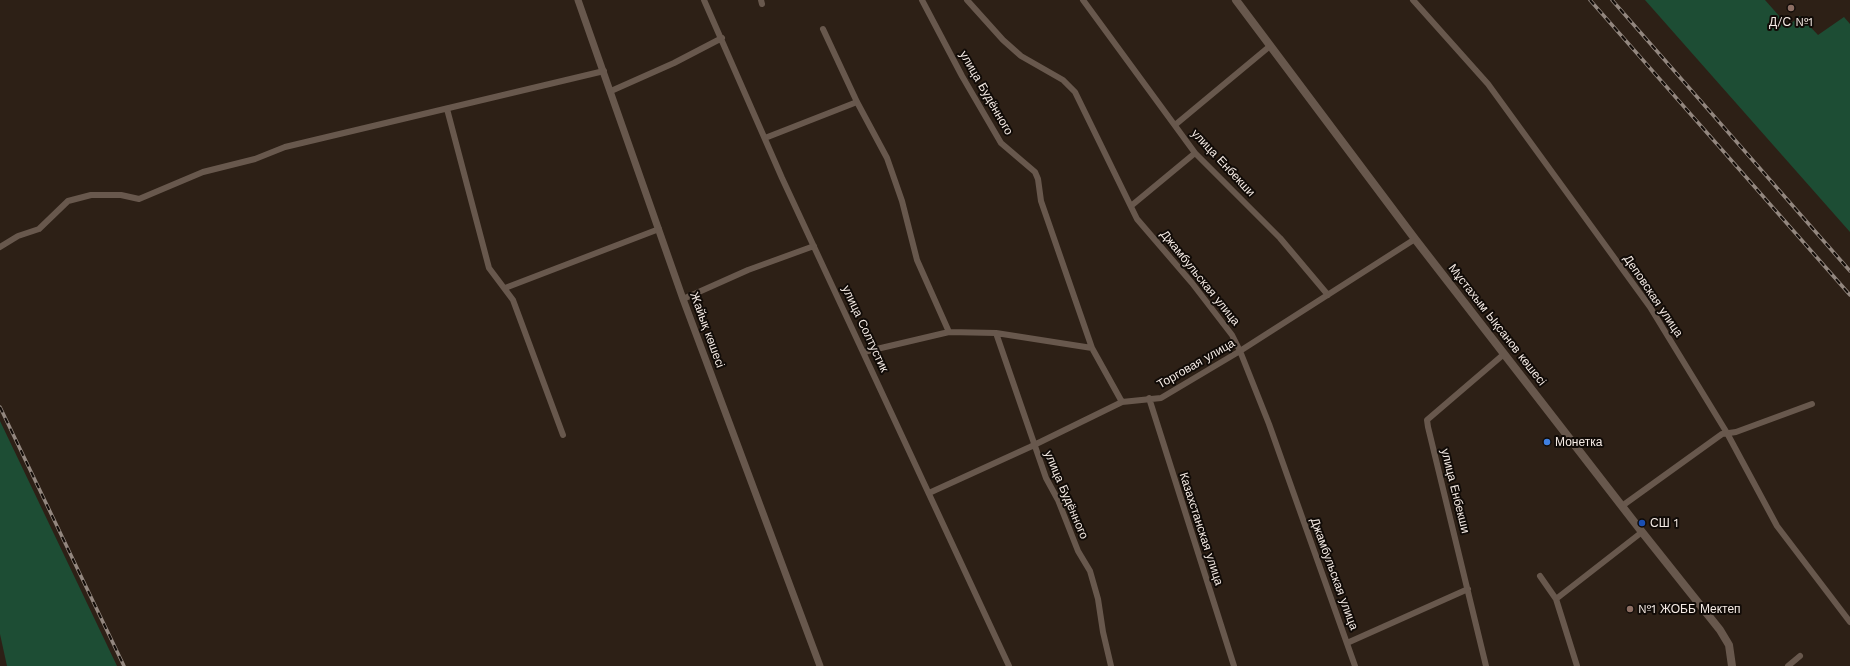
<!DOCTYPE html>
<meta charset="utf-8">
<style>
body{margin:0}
canvas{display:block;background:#2d2016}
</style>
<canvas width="1850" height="666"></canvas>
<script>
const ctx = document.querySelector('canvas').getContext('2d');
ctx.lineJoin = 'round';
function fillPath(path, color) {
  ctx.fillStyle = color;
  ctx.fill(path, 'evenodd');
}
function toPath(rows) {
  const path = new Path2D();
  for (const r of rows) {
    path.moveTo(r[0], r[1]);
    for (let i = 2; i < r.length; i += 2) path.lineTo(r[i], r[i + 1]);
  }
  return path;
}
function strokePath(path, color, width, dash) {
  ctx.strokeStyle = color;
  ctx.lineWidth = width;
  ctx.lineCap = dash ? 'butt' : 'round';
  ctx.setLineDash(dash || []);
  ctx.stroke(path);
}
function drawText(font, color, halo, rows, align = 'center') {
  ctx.font = font + ' "Work Sans",sans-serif';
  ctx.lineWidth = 4;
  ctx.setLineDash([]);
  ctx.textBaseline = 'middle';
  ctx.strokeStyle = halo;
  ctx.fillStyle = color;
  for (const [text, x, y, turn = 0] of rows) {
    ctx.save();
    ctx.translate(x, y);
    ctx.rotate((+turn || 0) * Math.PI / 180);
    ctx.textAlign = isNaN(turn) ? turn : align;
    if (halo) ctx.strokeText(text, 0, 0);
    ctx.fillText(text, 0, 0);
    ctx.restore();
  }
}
const green = toPath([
 [1645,0,1765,0,1788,26,1800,16,1818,35,1844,17,1850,24,1850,232],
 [0,421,117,666,7,666,0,634]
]);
const minor = toPath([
 [704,0,782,178,1009,666],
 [761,0,762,4],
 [922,0,962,76,1001,143,1035,172,1038,179,1041,201,1092,348],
 [967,0,1003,40,1021,56,1063,80,1075,92,1137,219,1192,283,1232,335,1240,351,1269,424,1355,666],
 [1083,0,1195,153,1280,238,1328,295],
 [1413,0,1488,84,1650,307,1727,433,1777,526,1850,622],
 [823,29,857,102,887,158,902,201,917,260,949,332],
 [611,91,674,63,722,38],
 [447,109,489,268,513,300,563,435],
 [1175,125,1270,46],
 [765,138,857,102],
 [1131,206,1195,153],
 [0,247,18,236,39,229,68,201,91,195,121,195,139,199,203,172,255,159,285,147,604,71],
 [505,288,659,229],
 [683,299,748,270,814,246],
 [996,333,1046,478,1058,500,1078,551,1090,571,1098,599,1103,632,1111,666],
 [864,352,949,332,996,333,1092,348,1122,402],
 [1149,398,1234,666],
 [929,493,1030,447,1122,402,1161,398,1240,351,1415,239],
 [1622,506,1722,434,1736,432,1812,404],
 [1540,576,1556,599,1577,666],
 [1556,599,1642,532],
 [1347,643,1468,589],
 [1486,666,1428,427,1427,420,1504,354],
 [1788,666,1800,656]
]);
const tertiary = toPath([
 [578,0,683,299,820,666]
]);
const secondary = toPath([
 [1236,0,1415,239,1642,532,1720,630,1729,645,1732,666]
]);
const rail = toPath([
 [1590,0,1850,295],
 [1612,0,1850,271],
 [0,407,124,666]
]);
const markers = [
 [1791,8,4,"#8d6e63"],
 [1547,442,4,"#3f7fe0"],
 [1642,523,4,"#1a4fb4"],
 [1630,609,4,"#8d6e63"]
];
const poiNames = [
 ["Д/С №1",1791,22,"center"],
 ["Монетка",1555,442],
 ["СШ 1",1650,523],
 ["№1 ЖОББ Мектеп",1638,609]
];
const streetNames = [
 ["улица Будённого",986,93,60],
 ["улица Енбекши",1223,163,47],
 ["Джамбульская улица",1200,278,51],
 ["Деповская улица",1653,296,56],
 ["Мұстахым Ықсанов көшесі",1497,325,52],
 ["улица Солтустик",865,329,65],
 ["Жайық көшесі",707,330,70],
 ["Торговая улица",1196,364,-30],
 ["улица Енбекши",1455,491,76],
 ["улица Будённого",1066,495,67],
 ["Казахстанская улица",1201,529,72],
 ["Джамбульская улица",1334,574,70]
];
fillPath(green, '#1d4d34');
strokePath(minor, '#68584d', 6);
strokePath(tertiary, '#68584d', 7);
strokePath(secondary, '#68584d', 8);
strokePath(rail, '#93877f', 3.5);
strokePath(rail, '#110b07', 2, [6]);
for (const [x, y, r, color] of markers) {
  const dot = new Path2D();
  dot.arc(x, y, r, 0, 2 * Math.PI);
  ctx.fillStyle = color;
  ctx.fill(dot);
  strokePath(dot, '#110b07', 1.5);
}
drawText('12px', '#f5ebe5', '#110b07', poiNames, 'left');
drawText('12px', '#f5ebe5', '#110b07', streetNames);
</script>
